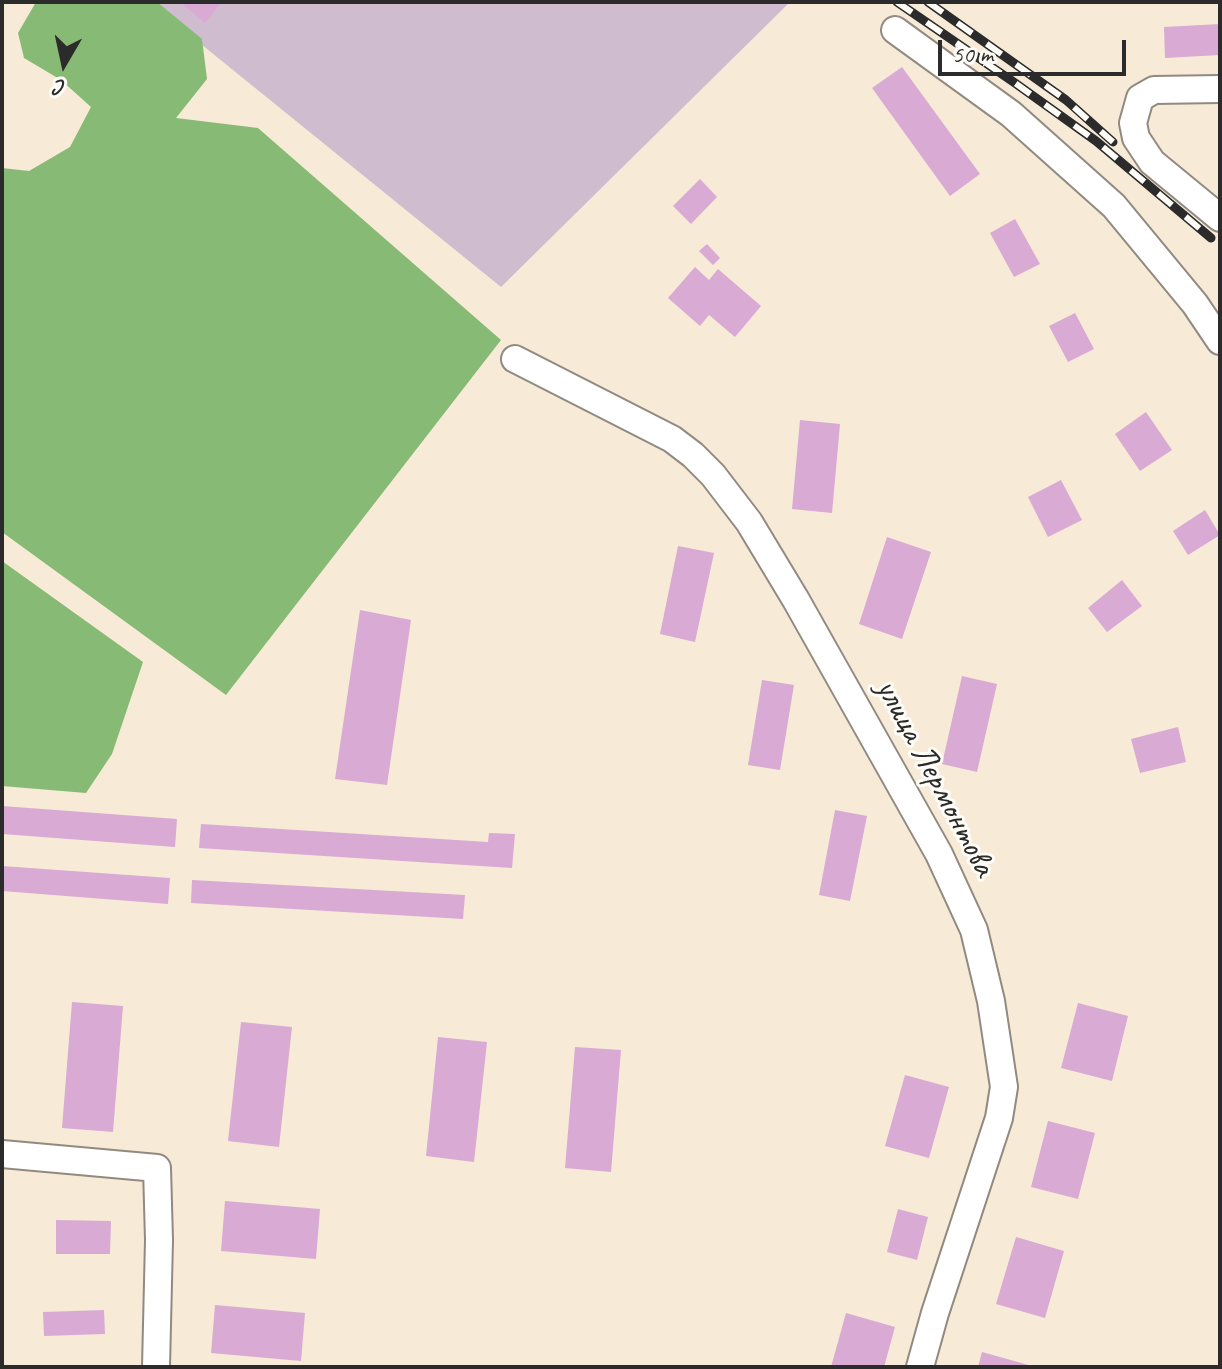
<!DOCTYPE html>
<meta charset="utf-8">
<style>
body{margin:0}
#map{position:relative;width:1222px;height:1369px;overflow:hidden;background:#f7ead7;font-family:Caveat,sans-serif}
canvas{display:block}
.frame{position:absolute;inset:0;border:4px solid #2b2b2b;pointer-events:none}
.north{position:absolute;left:24px;top:24px;width:80px;height:80px;-webkit-text-stroke:6px #fdfcf7;paint-order:stroke;rotate:189deg;font-size:22px;font-weight:700;line-height:32px;text-align:center;color:#2b2b2b}
.north::after{content:'';display:block;margin:auto;width:28px;height:36px;background:#2b2b2b;clip-path:polygon(50% 0,100% 100%,50% 72%,0 100%)}
.scale{position:absolute;left:938px;top:40px;width:188px;height:36px;box-sizing:border-box;border:4px solid #2b2b2b;border-top:0;padding-left:10px;font-size:24px;line-height:28px;white-space:nowrap;color:#2b2b2b;-webkit-text-stroke:6px #fdfcf7;paint-order:stroke}
</style>
<div id="map">
<canvas width="1222" height="1369"></canvas>
<div class="frame"></div>
<div class="north">С</div>
<div class="scale">50 m</div>
</div>
<script>
const ctx = document.querySelector('canvas').getContext('2d');
ctx.lineJoin = 'round';
function fillPath(path, color) {
  ctx.fillStyle = color;
  ctx.fill(path, 'evenodd');
}
function toPath(rows) {
  const path = new Path2D();
  for (const r of rows) {
    path.moveTo(r[0], r[1]);
    for (let i = 2; i < r.length; i += 2) path.lineTo(r[i], r[i + 1]);
  }
  return path;
}
function strokePath(path, color, width, dash) {
  ctx.strokeStyle = color;
  ctx.lineWidth = width;
  ctx.lineCap = dash ? 'butt' : 'round';
  ctx.setLineDash(dash || []);
  ctx.stroke(path);
}
function drawText(font, color, halo, rows, align = 'center') {
  ctx.font = font + ' Caveat,sans-serif';
  ctx.lineWidth = 6;
  ctx.setLineDash([]);
  ctx.textBaseline = 'middle';
  ctx.strokeStyle = halo;
  ctx.fillStyle = color;
  for (const [text, x, y, turn = 0] of rows) {
    ctx.save();
    ctx.translate(x, y);
    ctx.rotate((+turn || 0) * Math.PI / 180);
    ctx.textAlign = isNaN(turn) ? turn : align;
    if (halo) ctx.strokeText(text, 0, 0);
    ctx.fillText(text, 0, 0);
    ctx.restore();
  }
}
const industrial = toPath([
 [149,2,790,2,501,287]
]);
const forest = toPath([
 [36,2,157,2,202,39,207,79,176,118,258,128,501,340,226,695,2,532,2,168,29,171,70,147,91,107,61,80,24,58,18,33],
 [2,561,143,662,112,754,86,793,2,786]
]);
const building = toPath([
 [180,2,222,2,205,23],
 [1220,24,1220,55,1165,58,1164,27],
 [902,67,980,174,950,196,872,88],
 [700,179,717,197,691,224,673,206],
 [1015,219,1040,264,1014,277,990,233],
 [707,244,720,258,713,265,699,251],
 [695,267,709,280,718,269,761,306,735,337,709,315,700,326,668,298],
 [1075,313,1094,349,1068,362,1049,326],
 [1146,412,1172,450,1140,471,1115,434],
 [800,420,840,424,832,513,792,509],
 [1061,480,1082,520,1048,537,1028,497],
 [1205,510,1220,535,1188,555,1173,531],
 [887,537,931,552,902,639,859,624],
 [678,546,714,553,695,642,660,634],
 [1122,580,1142,606,1107,632,1088,608],
 [360,610,411,620,387,785,335,779],
 [962,676,997,684,977,772,942,764],
 [762,680,794,685,780,770,748,765],
 [1178,727,1186,762,1140,773,1131,739],
 [2,806,177,819,175,847,2,834],
 [835,810,867,816,850,901,819,895],
 [201,824,488,842,489,833,515,834,512,868,199,848],
 [2,866,170,878,168,904,2,891],
 [192,880,465,895,463,919,191,903],
 [72,1002,123,1006,113,1132,62,1128],
 [1078,1003,1128,1016,1112,1081,1061,1068],
 [241,1022,292,1027,279,1147,228,1141],
 [438,1037,487,1042,474,1162,426,1156],
 [575,1047,621,1050,611,1172,565,1168],
 [905,1075,949,1087,929,1158,885,1146],
 [1048,1121,1095,1133,1078,1199,1031,1187],
 [225,1201,320,1209,316,1259,221,1251],
 [898,1209,928,1217,917,1260,887,1252],
 [56,1220,111,1221,110,1254,56,1254],
 [1016,1237,1064,1251,1045,1318,996,1304],
 [215,1305,305,1313,301,1361,211,1353],
 [104,1310,105,1334,44,1336,43,1312],
 [846,1313,895,1327,884,1367,831,1367],
 [982,1352,1032,1366,1032,1367,978,1367]
]);
const minor = toPath([
 [895,30,1011,114,1114,206,1195,304,1220,341],
 [1220,89,1154,90,1140,98,1133,123,1136,138,1152,162,1220,218],
 [515,359,672,439,693,455,713,475,749,522,796,600,939,854,974,930,991,1001,1004,1087,999,1118,935,1313,920,1367],
 [2,1154,157,1168,159,1240,156,1367]
]);
const rail = toPath([
 [897,2,1015,83,1096,141,1211,238],
 [928,2,1066,100,1113,142]
]);
const streetNames = [
 ["улица Лермонтова",935,778,62]
];
fillPath(industrial, '#cfbdcf');
fillPath(forest, '#87ba74');
fillPath(building, '#d9aad4');
strokePath(minor, '#918a81', 30);
strokePath(minor, '#fff', 26);
strokePath(rail, '#2b2b2b', 9);
strokePath(rail, '#fdfcf7', 6, [18]);
drawText('34px', '#2b2b2b', '#fdfcf7', streetNames);
</script>
